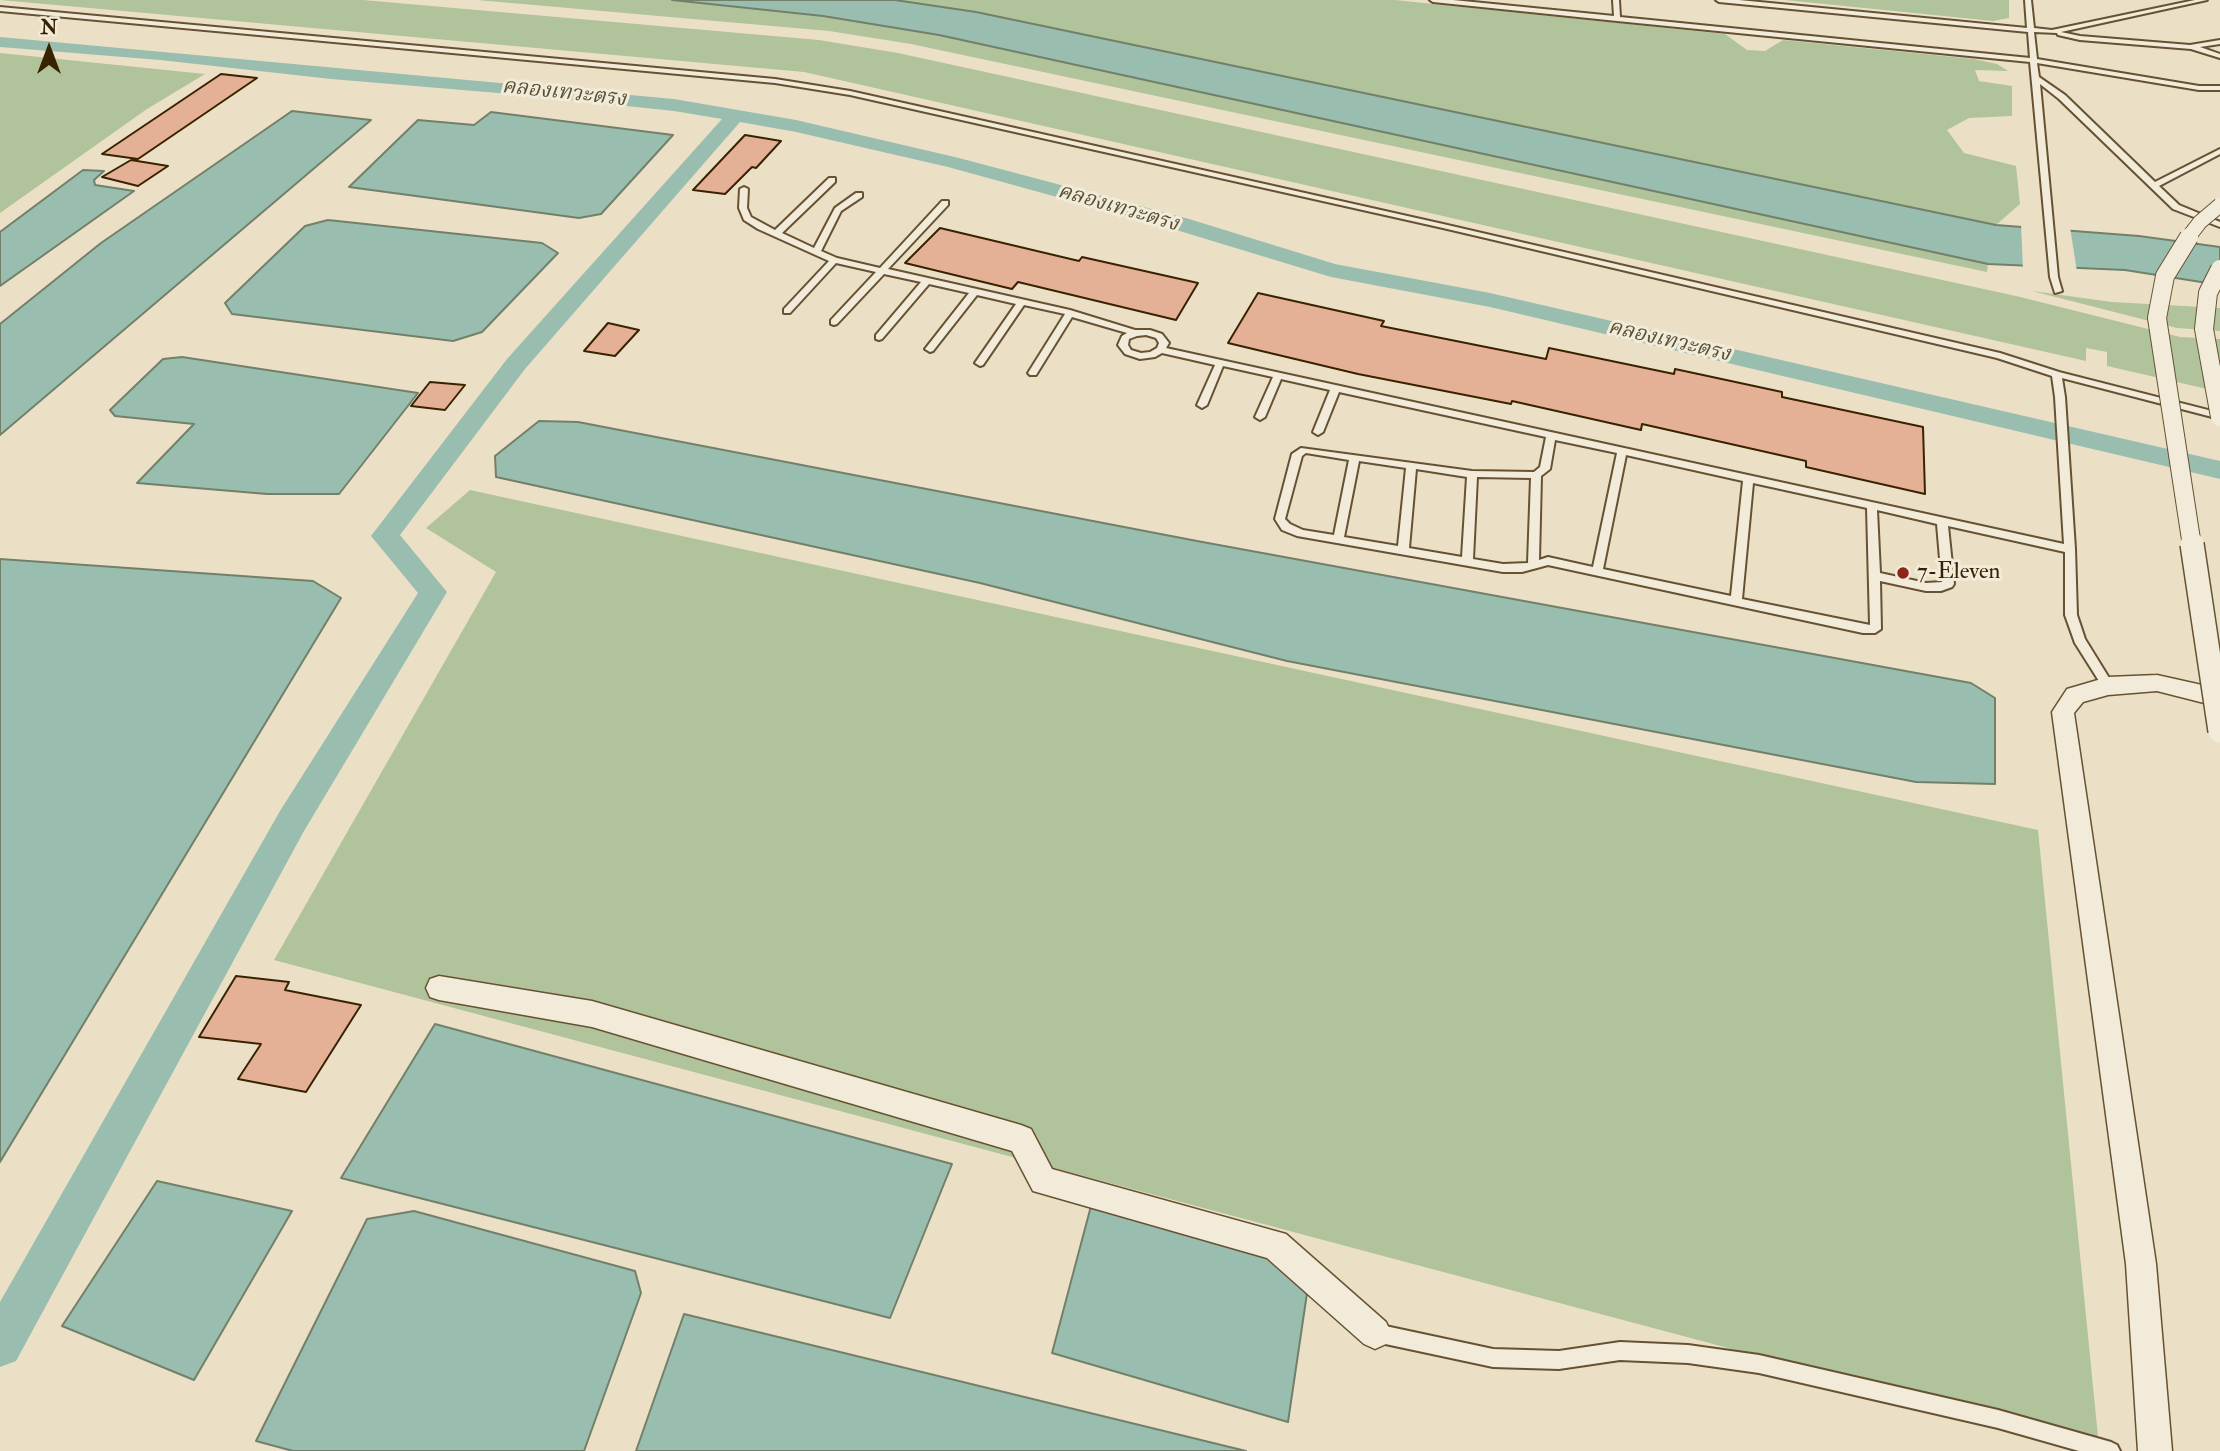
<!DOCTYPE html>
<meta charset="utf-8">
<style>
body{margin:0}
#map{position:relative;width:2220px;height:1451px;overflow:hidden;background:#ebe0c6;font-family:"IM FELL Double Pica",serif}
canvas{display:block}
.north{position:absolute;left:14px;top:14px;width:70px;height:70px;-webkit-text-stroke:5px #f2ebda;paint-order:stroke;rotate:0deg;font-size:19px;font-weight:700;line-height:28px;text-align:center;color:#392200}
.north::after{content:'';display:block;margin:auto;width:24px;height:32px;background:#392200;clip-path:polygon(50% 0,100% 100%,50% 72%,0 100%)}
</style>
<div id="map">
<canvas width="2220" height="1451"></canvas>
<div class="north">N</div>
</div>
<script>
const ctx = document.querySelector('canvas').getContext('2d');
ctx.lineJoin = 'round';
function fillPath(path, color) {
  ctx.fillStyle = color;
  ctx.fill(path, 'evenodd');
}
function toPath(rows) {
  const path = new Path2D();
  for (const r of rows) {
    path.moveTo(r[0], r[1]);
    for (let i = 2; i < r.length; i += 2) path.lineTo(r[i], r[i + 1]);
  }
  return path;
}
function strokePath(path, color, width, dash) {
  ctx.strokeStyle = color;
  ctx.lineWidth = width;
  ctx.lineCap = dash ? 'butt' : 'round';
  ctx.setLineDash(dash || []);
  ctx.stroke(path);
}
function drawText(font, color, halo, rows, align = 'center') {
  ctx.font = font + ' "IM FELL Double Pica","Noto Serif Thai",serif';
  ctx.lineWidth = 6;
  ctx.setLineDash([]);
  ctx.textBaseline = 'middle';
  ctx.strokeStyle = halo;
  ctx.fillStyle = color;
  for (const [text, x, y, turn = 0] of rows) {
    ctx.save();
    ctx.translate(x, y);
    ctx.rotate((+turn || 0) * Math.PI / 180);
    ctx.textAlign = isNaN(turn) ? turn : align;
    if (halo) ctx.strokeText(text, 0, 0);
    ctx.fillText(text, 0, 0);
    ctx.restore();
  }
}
const green = toPath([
 [0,0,363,0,819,40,898,53,2016,296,2180,337,2220,339,2220,392,2107,366,2107,352,2086,348,2086,361,804,72],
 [477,0,672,0,823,16,939,35,1988,264,1987,272,911,44,829,31],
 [895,0,1395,0,1725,34,1747,50,1765,51,1783,40,1974,59,1997,64,2008,71,1975,70,1979,81,2012,86,2012,116,1969,118,1947,130,1964,153,2016,166,2020,204,1996,225,976,12],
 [1785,0,2009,0,2009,18,1993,21],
 [0,53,205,74,147,109,0,213],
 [2032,291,2112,302,2220,308,2220,331,2177,328],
 [470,490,2038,830,2099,1447,274,960,496,572,426,528]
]);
const water = toPath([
 [672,0,895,0,976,12,1996,225,2139,236,2220,247,2220,285,2125,270,1988,264,939,35,823,16,672,0],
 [292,111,371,120,0,435,0,324,101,243,292,111],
 [491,112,673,135,601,214,579,218,349,187,418,120,474,125,491,112],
 [83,170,104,171,94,180,95,185,134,191,0,286,0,232,83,170],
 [328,220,542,243,558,253,482,332,453,341,232,314,225,303,305,226,328,220],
 [182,357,418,393,339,494,267,494,137,483,194,424,115,416,110,410,163,359,182,357],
 [539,421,578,422,1197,541,1971,683,1995,698,1995,784,1916,782,1287,661,980,583,496,477,495,456,539,421],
 [0,559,313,581,341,598,0,1162,0,559],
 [435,1024,952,1164,890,1318,341,1178,435,1024],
 [157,1181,292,1211,194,1380,62,1326,157,1181],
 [1091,1206,1311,1266,1288,1422,1052,1353,1091,1206],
 [414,1211,635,1271,641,1293,584,1451,293,1451,256,1441,367,1219,414,1211],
 [684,1314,1246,1451,636,1451,684,1314]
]);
const pier = toPath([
 [2021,223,2070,227,2077,272,2023,270]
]);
const canal = toPath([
 [0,37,674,99,796,120,959,158,1189,219,1335,264,1490,293,2220,461,2220,479,1490,307,1331,277,1173,229,948,167,796,132,740,122,525,369,400,535,447,592,304,831,16,1361,0,1367,0,1302,280,811,418,593,371,536,507,359,722,119,674,111,522,95,331,79,160,60,0,47,0,37]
]);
const building = toPath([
 [221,74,257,78,138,159,102,154,221,74],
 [745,135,781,141,756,168,752,167,725,194,693,190,745,135],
 [131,160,168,166,138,186,102,177,131,160],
 [940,228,1079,261,1082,257,1198,283,1176,320,1018,282,1012,289,905,263,940,228],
 [1258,293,1384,321,1381,326,1546,359,1549,348,1674,374,1675,369,1782,392,1782,397,1923,427,1925,494,1806,467,1806,461,1642,424,1641,430,1512,401,1511,404,1358,374,1228,343,1258,293],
 [608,323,639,330,615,356,584,351,608,323],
 [430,382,465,385,445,410,411,406,430,382],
 [236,976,289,982,285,990,361,1005,306,1092,238,1079,261,1044,199,1037,236,976]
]);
const lane = toPath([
 [1430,0,1453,0,1614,16,1613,0,1619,0,1620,17,2030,58,2028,32,1719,2,1716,0,1739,0,2027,28,2025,0,2031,0,2034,28,2052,30,2195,0,2207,0,2061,32,2080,36,2190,45,2220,40,2220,44,2200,47,2220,54,2220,58,2191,49,2080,40,2058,35,2057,33,2034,32,2037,59,2199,86,2220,86,2220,90,2199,90,2037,63,2039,77,2065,95,2155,182,2220,149,2220,154,2159,186,2179,205,2220,222,2220,227,2173,209,2059,99,2040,84,2058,277,2062,291,2055,293,2050,277,2030,62,1617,21,1433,2,1430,0],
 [0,7,775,79,850,91,1443,224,2000,353,2059,372,2220,413,2220,419,2062,378,2065,397,2075,549,2077,615,2085,639,2114,686,2108,691,2104,689,2075,643,2065,615,2065,552,1948,526,1954,584,1952,587,1941,591,1926,591,1880,581,1881,629,1875,633,1863,633,1548,565,1522,572,1503,572,1297,536,1282,530,1275,519,1292,454,1301,448,1472,471,1534,472,1540,467,1546,437,1339,392,1323,432,1318,435,1313,432,1330,390,1281,379,1265,417,1260,420,1255,417,1273,377,1223,366,1207,405,1202,408,1197,405,1215,365,1162,353,1155,357,1140,359,1125,354,1118,345,1122,336,1127,333,1072,317,1036,375,1030,375,1028,373,1065,314,1024,305,983,365,980,366,975,363,1016,304,977,295,933,351,930,352,925,349,969,293,929,284,882,339,879,340,876,339,876,335,921,282,884,274,837,324,834,325,831,324,831,320,876,272,836,263,790,313,784,313,784,309,829,261,758,229,744,220,739,208,740,189,744,187,748,189,747,208,751,217,775,230,829,178,835,178,835,182,782,233,814,248,835,208,856,193,862,193,862,197,841,211,821,251,837,258,880,268,942,201,948,201,948,205,888,269,1070,310,1135,330,1150,330,1162,334,1169,343,1166,348,2064,544,2055,397,2052,376,1997,358,1443,228,850,95,775,83,0,11,0,7],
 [1146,335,1156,338,1159,343,1157,348,1150,352,1141,353,1131,350,1128,345,1129,339,1137,336,1146,335],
 [1555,440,1617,453,1593,567,1548,557,1539,560,1541,476,1550,469,1555,440],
 [1306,453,1349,460,1334,535,1303,530,1290,524,1285,519,1302,456,1306,453],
 [1626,455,1743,481,1731,596,1603,569,1626,455],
 [1359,461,1406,468,1398,546,1344,537,1359,461],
 [1416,469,1467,477,1462,557,1409,548,1416,469],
 [1477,477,1531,478,1528,563,1503,564,1473,559,1477,477],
 [1753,483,1867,508,1870,625,1742,599,1753,483],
 [1877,510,1937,524,1942,582,1926,583,1880,573,1877,510],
 [1376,1324,1493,1349,1559,1351,1620,1342,1688,1345,1759,1355,1998,1410,2111,1442,2117,1445,2120,1451,2079,1451,1998,1428,1759,1373,1688,1363,1620,1360,1559,1369,1493,1367,1376,1342,1370,1339,1367,1333,1370,1327,1376,1324]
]);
const street = toPath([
 [2157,675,2220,689,2220,707,2157,691,2108,695,2083,702,2074,713,2156,1264,2172,1451,2138,1451,2126,1264,2052,712,2067,689,2108,677,2157,675],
 [439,976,592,1001,1021,1125,1031,1129,1052,1169,1286,1234,1386,1322,1391,1333,1386,1344,1375,1349,1364,1344,1267,1258,1033,1191,1012,1151,592,1027,439,1000,430,997,426,988,430,979,439,976]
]);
const streetBridgeFar2 = toPath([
 [2187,239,2200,222,2220,205]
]);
const streetBridgeFar1 = toPath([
 [2189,237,2165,276,2157,318,2192,546],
 [2220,269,2208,293,2204,329,2220,417]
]);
const streetBridge = toPath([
 [2192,544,2220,731]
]);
const markers = [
 [1903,573,7,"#8f2418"]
];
const farWaternames = [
 ["คลองเทวะตรง",564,94,6],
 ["คลองเทวะตรง",1118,209,16],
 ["คลองเทวะตรง",1669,342,13]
];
const poiNames = [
 ["7-Eleven",1917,573]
];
fillPath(green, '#b1c39a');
fillPath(water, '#99beaf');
strokePath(water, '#738069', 2);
fillPath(pier, '#ebe0c6');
fillPath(canal, '#99beaf');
fillPath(building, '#e5b196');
strokePath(building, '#392200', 2);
strokePath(lane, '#665232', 4);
strokePath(street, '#665232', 3);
fillPath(lane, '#f2ebda');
fillPath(street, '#f2ebda');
strokePath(streetBridgeFar2, '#665232', 16, []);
strokePath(streetBridgeFar1, '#665232', 20, []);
strokePath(streetBridge, '#665232', 26, []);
strokePath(streetBridgeFar2, '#f2ebda', 14);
strokePath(streetBridgeFar1, '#f2ebda', 18);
strokePath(streetBridge, '#f2ebda', 23);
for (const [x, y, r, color] of markers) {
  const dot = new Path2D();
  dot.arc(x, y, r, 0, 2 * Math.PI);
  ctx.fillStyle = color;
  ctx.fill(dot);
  strokePath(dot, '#f2ebda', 2.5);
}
drawText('italic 21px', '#565135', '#f2ebda', farWaternames);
drawText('23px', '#392200', '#f2ebda', poiNames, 'left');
</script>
